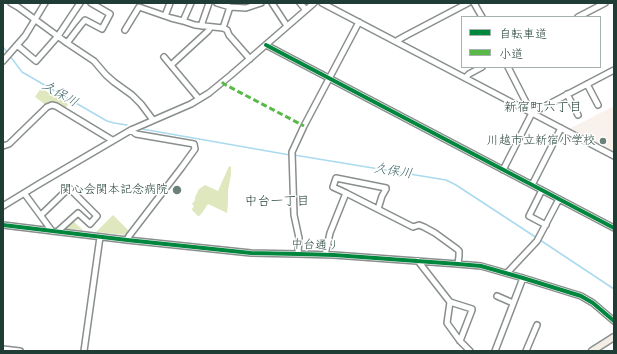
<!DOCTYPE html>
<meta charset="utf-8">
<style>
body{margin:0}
#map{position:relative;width:617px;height:354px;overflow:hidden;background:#fff;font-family:Delius,"Klee One",sans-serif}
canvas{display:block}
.frame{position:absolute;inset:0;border:4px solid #1f3d34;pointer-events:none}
.legend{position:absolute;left:461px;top:16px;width:140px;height:52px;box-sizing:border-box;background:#fff;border:1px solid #a5b1ae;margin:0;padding:5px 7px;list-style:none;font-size:12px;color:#1f3d34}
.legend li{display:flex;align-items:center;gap:8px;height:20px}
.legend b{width:20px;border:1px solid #a5b1ae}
</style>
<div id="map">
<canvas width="617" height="354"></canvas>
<div class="frame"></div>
<ul class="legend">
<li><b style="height:5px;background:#00873e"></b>自転車道</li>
<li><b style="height:5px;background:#58b947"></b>小道</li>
</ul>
</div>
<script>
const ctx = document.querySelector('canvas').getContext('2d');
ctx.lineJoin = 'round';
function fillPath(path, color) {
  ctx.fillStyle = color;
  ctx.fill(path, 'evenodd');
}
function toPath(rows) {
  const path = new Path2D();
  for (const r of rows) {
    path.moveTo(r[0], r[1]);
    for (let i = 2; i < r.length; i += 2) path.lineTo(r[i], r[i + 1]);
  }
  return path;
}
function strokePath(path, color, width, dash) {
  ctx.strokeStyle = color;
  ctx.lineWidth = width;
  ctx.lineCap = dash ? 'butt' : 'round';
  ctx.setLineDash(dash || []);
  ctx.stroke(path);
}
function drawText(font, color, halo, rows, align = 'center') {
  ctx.font = font + ' Delius,"Klee One",sans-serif';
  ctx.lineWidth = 3;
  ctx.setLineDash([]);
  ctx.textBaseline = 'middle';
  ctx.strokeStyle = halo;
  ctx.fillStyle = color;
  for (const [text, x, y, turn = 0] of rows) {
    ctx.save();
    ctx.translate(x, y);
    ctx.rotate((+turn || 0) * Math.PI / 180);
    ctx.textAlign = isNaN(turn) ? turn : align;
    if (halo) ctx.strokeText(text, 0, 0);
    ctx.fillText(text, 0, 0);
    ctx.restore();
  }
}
const built = toPath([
 [614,106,614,153,569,129,612,107]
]);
const green = toPath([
 [41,88,68,104,66,108,55,103,46,105,35,97],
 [229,166,231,167,231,175,228,190,228,203,227,213,208,204,202,213,199,216,198,216,192,210,192,209,194,206,192,204,195,200,195,197,199,189,205,185,218,191],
 [113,215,129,231,126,235,96,232],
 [73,221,83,230,67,229,66,227]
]);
const stream = toPath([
 [3,47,8,53],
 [10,56,22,72,107,121,114,123,127,125],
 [142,129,290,155],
 [294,155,446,180,456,185,537,238],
 [540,240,614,289]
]);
const minor = toPath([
 [11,3,18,7,67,43,94,61,106,75,114,82,132,95,141,104,153,120],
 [217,3,230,7,246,8,261,3],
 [272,3,287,26],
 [300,3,306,10],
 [322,3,614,156],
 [474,3,482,17],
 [165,16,170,3],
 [578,17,605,3],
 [183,21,191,3],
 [201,26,209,3],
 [223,28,230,7],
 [125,30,139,7,171,18,183,21,195,25,223,28,227,30,229,35,250,59],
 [397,42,398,40,407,35,468,3],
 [67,43,80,26,85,20,102,29,110,14,91,3],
 [17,45,36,61,58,36,80,3],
 [266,45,614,228],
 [164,57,199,99],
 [3,61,25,36,45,3],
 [171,65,208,31,210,28],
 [508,67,531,112],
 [465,78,469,74,482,67],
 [587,84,598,105],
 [567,94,578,115],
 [3,146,9,144,47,107,52,105,56,106,112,140],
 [503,170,532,113,614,70],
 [532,185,561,128],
 [542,190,529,216,546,225],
 [24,193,52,231],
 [346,193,333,187,336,178,386,188,386,189,382,196,378,209],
 [3,206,39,184,131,130,191,104,209,93,231,75,314,3],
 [41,215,69,188,97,216,90,224,78,213,58,231],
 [3,225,127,240,251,253,298,254,334,255,458,264,481,266,523,278,581,296,593,303,614,321],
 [127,240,129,236,182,167,195,149,194,144,136,134,131,130],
 [298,254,299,238,294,215,292,152,304,126,359,22],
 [325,255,330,233,346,193,413,227,419,225,424,227,435,233,457,249,459,251,459,256,458,264],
 [418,261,450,302,447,323,460,341,470,351],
 [507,273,537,241,559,199],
 [497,296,513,303],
 [450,302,472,309,472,310,460,341],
 [3,349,20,351],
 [84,351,100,237],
 [495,351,523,278],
 [526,351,537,325]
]);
const major = toPath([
 [592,351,614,337]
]);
const quiet = toPath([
 [222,82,224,84,304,126]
]);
const cycleway = toPath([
 [266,45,614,228],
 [3,225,127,240,251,253,298,254,334,255,458,264,481,266,523,278,581,296,593,303,614,321]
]);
const markers = [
 [603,141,4,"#6d817b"],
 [177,190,5,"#6d817b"]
];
const poiNames = [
 ["川越市立新宿小学校",595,141],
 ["関心会関本記念病院",168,190]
];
const streetNames = [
 ["中台通り",315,245,2]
];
const waterNames = [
 ["久保川",60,94,30],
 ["久保川",393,171,9]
];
const neighbourhoodNames = [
 ["新宿町六丁目",543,107],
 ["中台一丁目",277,201]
];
fillPath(built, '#f9f1ec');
fillPath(green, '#dfe7be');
strokePath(stream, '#a9daed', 1.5);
strokePath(minor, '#898f8d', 8);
strokePath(major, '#898f8d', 9);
strokePath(minor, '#fff', 5);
strokePath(major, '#f3efe6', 6);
strokePath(quiet, '#58b947', 3, [6, 3]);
strokePath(cycleway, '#00873e', 4);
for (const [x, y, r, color] of markers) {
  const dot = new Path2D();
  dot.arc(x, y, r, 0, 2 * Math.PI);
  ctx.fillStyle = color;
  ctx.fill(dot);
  strokePath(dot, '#fff', 1.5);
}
drawText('12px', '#1f3d34', '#fff', poiNames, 'right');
drawText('12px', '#1f3d34', '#fff', streetNames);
drawText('italic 13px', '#386060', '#fff', waterNames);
drawText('13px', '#1f3d34', '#fff', neighbourhoodNames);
</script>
